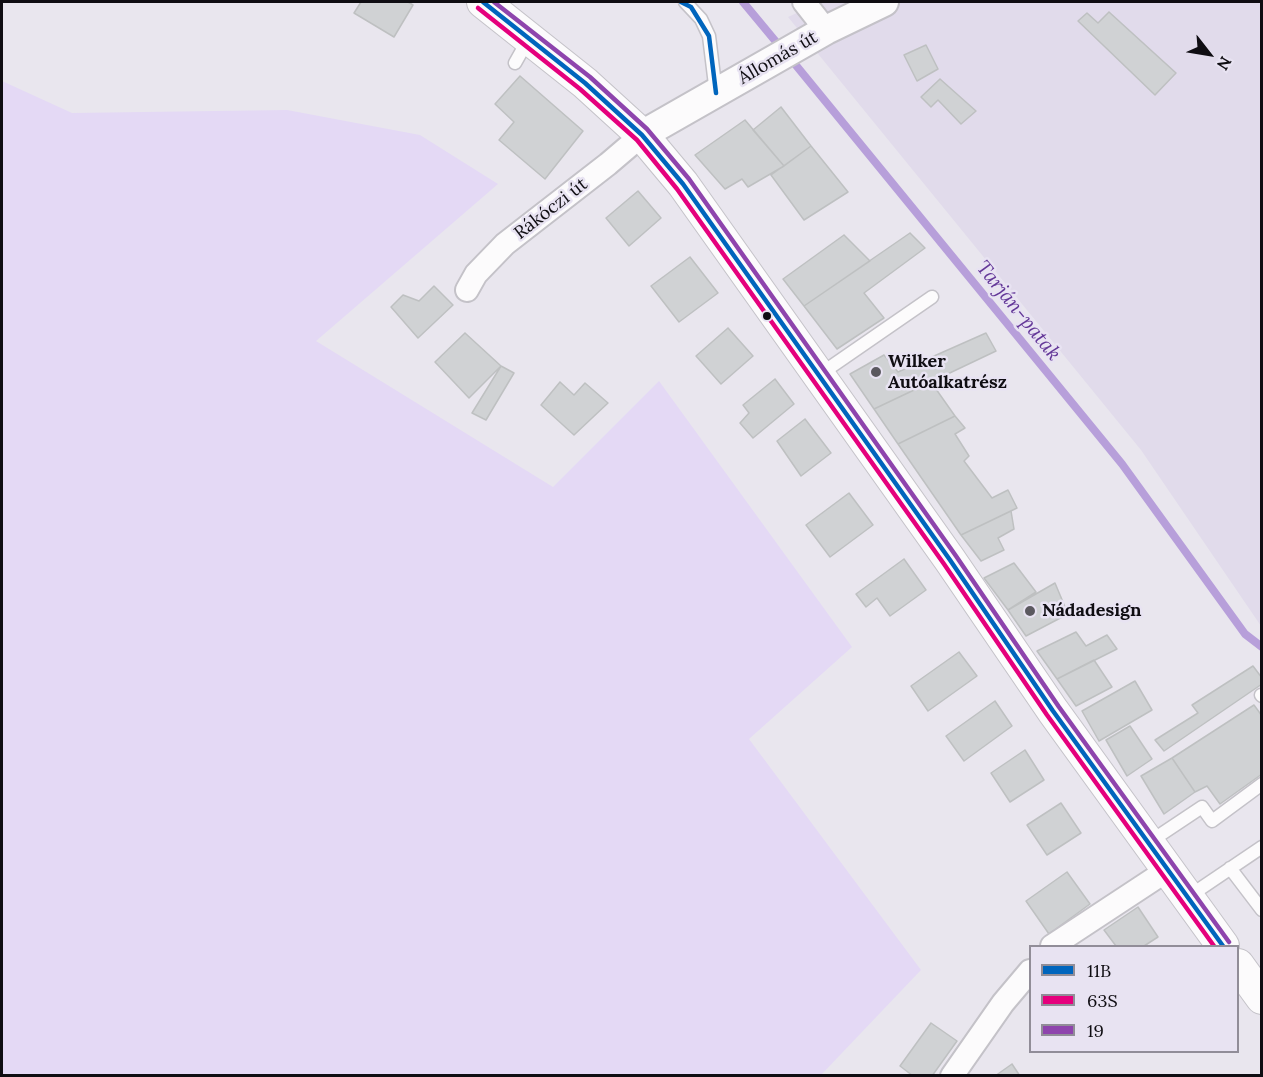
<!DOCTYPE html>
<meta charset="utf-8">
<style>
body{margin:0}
#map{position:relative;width:1263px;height:1077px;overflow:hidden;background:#e9e6ee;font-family:Lora,serif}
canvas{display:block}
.frame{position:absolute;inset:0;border:3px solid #0f0d12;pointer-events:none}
.legend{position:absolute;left:1029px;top:945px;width:210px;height:108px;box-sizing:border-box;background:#e8e3f2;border:2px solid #918d98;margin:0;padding:8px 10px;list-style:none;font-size:18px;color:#0f0d12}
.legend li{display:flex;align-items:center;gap:12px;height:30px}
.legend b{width:30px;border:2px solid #918d98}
.north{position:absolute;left:1179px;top:24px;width:60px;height:60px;-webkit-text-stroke:4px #e8e3f2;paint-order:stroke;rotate:121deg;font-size:16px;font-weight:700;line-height:24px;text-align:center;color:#0f0d12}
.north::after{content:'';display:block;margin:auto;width:21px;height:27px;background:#0f0d12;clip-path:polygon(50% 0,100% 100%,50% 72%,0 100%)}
</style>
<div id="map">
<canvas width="1263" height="1077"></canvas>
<div class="frame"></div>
<ul class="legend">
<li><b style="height:8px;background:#0065bd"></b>11B</li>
<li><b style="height:8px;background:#e5007d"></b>63S</li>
<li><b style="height:8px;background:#8e44ad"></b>19</li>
</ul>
<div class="north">N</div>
</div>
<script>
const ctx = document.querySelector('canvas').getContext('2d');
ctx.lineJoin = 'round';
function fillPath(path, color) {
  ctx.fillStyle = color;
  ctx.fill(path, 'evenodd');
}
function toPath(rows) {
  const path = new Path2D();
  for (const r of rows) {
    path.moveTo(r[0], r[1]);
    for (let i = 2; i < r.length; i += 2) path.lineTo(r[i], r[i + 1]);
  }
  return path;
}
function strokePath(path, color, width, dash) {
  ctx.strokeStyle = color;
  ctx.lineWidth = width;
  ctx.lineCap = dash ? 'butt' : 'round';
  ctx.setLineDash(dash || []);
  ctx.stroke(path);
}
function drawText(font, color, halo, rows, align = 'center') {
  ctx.font = font + ' Lora,serif';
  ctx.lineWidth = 5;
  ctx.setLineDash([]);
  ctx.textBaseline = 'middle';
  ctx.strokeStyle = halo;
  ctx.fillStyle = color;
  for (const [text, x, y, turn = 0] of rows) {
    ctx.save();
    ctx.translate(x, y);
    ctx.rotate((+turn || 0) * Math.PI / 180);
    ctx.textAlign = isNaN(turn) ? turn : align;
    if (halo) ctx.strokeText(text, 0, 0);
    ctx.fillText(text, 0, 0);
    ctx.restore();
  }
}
const built = toPath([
 [821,2,1261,2,1261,626,1141,450,788,17]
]);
const green = toPath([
 [2,81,72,113,287,110,420,135,498,184,316,341,553,487,659,381,852,647,749,739,921,970,821,1075,2,1075]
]);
const stream = toPath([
 [743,2,782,49],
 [790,58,1122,464,1245,634,1262,647]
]);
const building = toPath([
 [361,2,408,2,413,5,394,37,354,13,361,2],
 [1109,12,1176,73,1155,95,1078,21,1087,13,1098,23,1109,12],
 [926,45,938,69,917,81,904,55,926,45],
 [520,76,583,131,545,179,499,140,514,122,495,104,520,76],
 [940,79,976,111,961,124,938,100,931,107,921,97,940,79],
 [781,107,811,146,784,166,753,130,781,107],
 [745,120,784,166,748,187,742,179,725,189,695,155,745,120],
 [811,146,848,192,804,220,771,175,811,146],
 [638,191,661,218,629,246,606,218,638,191],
 [910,233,925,248,864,293,884,318,837,349,804,306,910,233],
 [844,235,870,261,804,306,783,279,844,235],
 [690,257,718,293,679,322,651,286,690,257],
 [434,286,453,305,418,338,391,307,403,295,419,301,434,286],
 [728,328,753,356,721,384,696,356,728,328],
 [465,333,501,366,469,398,435,362,465,333],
 [986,333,996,351,874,409,850,374,884,355,898,372,986,333],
 [501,366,514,373,486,420,472,413,501,366],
 [775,379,794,404,753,438,740,423,749,413,743,405,775,379],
 [560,382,574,395,585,383,608,403,574,435,541,405,560,382],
 [931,382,955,416,898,444,874,409,931,382],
 [955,416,965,428,955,434,969,456,964,461,992,498,1008,490,1017,508,961,535,898,444,955,416],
 [805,419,831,453,801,476,777,441,805,419],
 [849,493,873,525,830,557,806,525,849,493],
 [1011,511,1014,529,998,538,1004,550,981,561,961,535,1011,511],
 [904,559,926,590,890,616,877,598,866,607,856,594,904,559],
 [1014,563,1036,592,1008,610,984,578,1014,563],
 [1055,583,1068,614,1026,636,1008,610,1055,583],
 [1076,632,1086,646,1107,635,1117,649,1057,679,1037,651,1076,632],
 [959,652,977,676,928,711,911,686,959,652],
 [1094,660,1112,687,1076,706,1057,679,1094,660],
 [1253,666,1262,678,1262,684,1164,751,1155,740,1198,713,1192,705,1253,666],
 [1135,681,1152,710,1099,741,1082,711,1135,681],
 [995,701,1012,726,964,761,946,736,995,701],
 [1254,705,1262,716,1262,774,1220,804,1207,786,1195,792,1172,758,1254,705],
 [1130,726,1152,759,1127,776,1106,740,1130,726],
 [1025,750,1044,780,1010,802,991,773,1025,750],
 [1172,758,1195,792,1164,814,1141,776,1172,758],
 [1061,803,1081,833,1047,855,1027,825,1061,803],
 [1067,872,1090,904,1049,934,1026,901,1067,872],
 [1138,907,1158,937,1144,946,1116,946,1104,930,1138,907],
 [931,1023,957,1041,932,1076,913,1076,900,1066,931,1023],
 [1012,1064,1020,1076,995,1076,1012,1064]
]);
const service = toPath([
 [685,2,701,19,709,36,716,93],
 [515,63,528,40],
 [819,375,932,297],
 [1261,695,1262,696],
 [1148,843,1202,807,1212,821,1262,784],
 [1230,868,1262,910],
 [1188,897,1262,847]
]);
const minor = toPath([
 [804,2,826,30],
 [467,290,476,274,505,244,608,164,642,135],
 [1052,946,1166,871],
 [952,1076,1003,1003,1030,971]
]);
const tertiary = toPath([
 [642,135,826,30,884,2]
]);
const secondary = toPath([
 [483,2,585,83,642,135,683,184,950,560,1053,711,1223,946],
 [1238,965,1262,998]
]);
const bus1 = toPath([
 [483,2,585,83,642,135,683,184,950,560,1053,711,1223,946],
 [681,2,691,7,709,36,716,93]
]);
const bus2 = toPath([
 [478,8,580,89,637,140,677,189,944,564,1047,715,1214,946]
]);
const bus3 = toPath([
 [494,2,590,77,647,129,689,179,956,556,1059,707,1229,942]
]);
const markers = [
 [767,316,5,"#0f0d12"],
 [876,372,6,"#5b595f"],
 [1030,611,6,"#5b595f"]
];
const streetNames = [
 ["Állomás út",778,58,-30],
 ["Rákóczi út",551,209,-38]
];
const poiNames = [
 ["Wilker",888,362],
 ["Autóalkatrész",888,383],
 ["Nádadesign",1042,611]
];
const waterNames = [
 ["Tarján-patak",1018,311,51]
];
fillPath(built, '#e1dbeb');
fillPath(green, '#e4d9f5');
strokePath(stream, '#b79fda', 8);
fillPath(building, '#d0d2d4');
strokePath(building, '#bec0c1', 1.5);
strokePath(service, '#c4c2c8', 15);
strokePath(minor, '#c4c2c8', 26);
strokePath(tertiary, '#c4c2c8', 32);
strokePath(secondary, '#c4c2c8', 34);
strokePath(service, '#fcfbfc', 12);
strokePath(minor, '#fcfbfc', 22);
strokePath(tertiary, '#fcfbfc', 28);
strokePath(secondary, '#fcfbfc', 32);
strokePath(bus1, '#0065bd', 4.5);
strokePath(bus2, '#e5007d', 4.5);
strokePath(bus3, '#8e44ad', 4.5);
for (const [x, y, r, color] of markers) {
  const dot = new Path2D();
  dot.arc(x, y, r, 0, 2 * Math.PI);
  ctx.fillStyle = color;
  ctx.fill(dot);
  strokePath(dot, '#e8e3f2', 2);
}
drawText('18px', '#0f0d12', '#e8e3f2', streetNames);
drawText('bold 18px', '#0f0d12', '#e8e3f2', poiNames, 'left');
drawText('italic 20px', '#643898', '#e8e3f2', waterNames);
</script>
